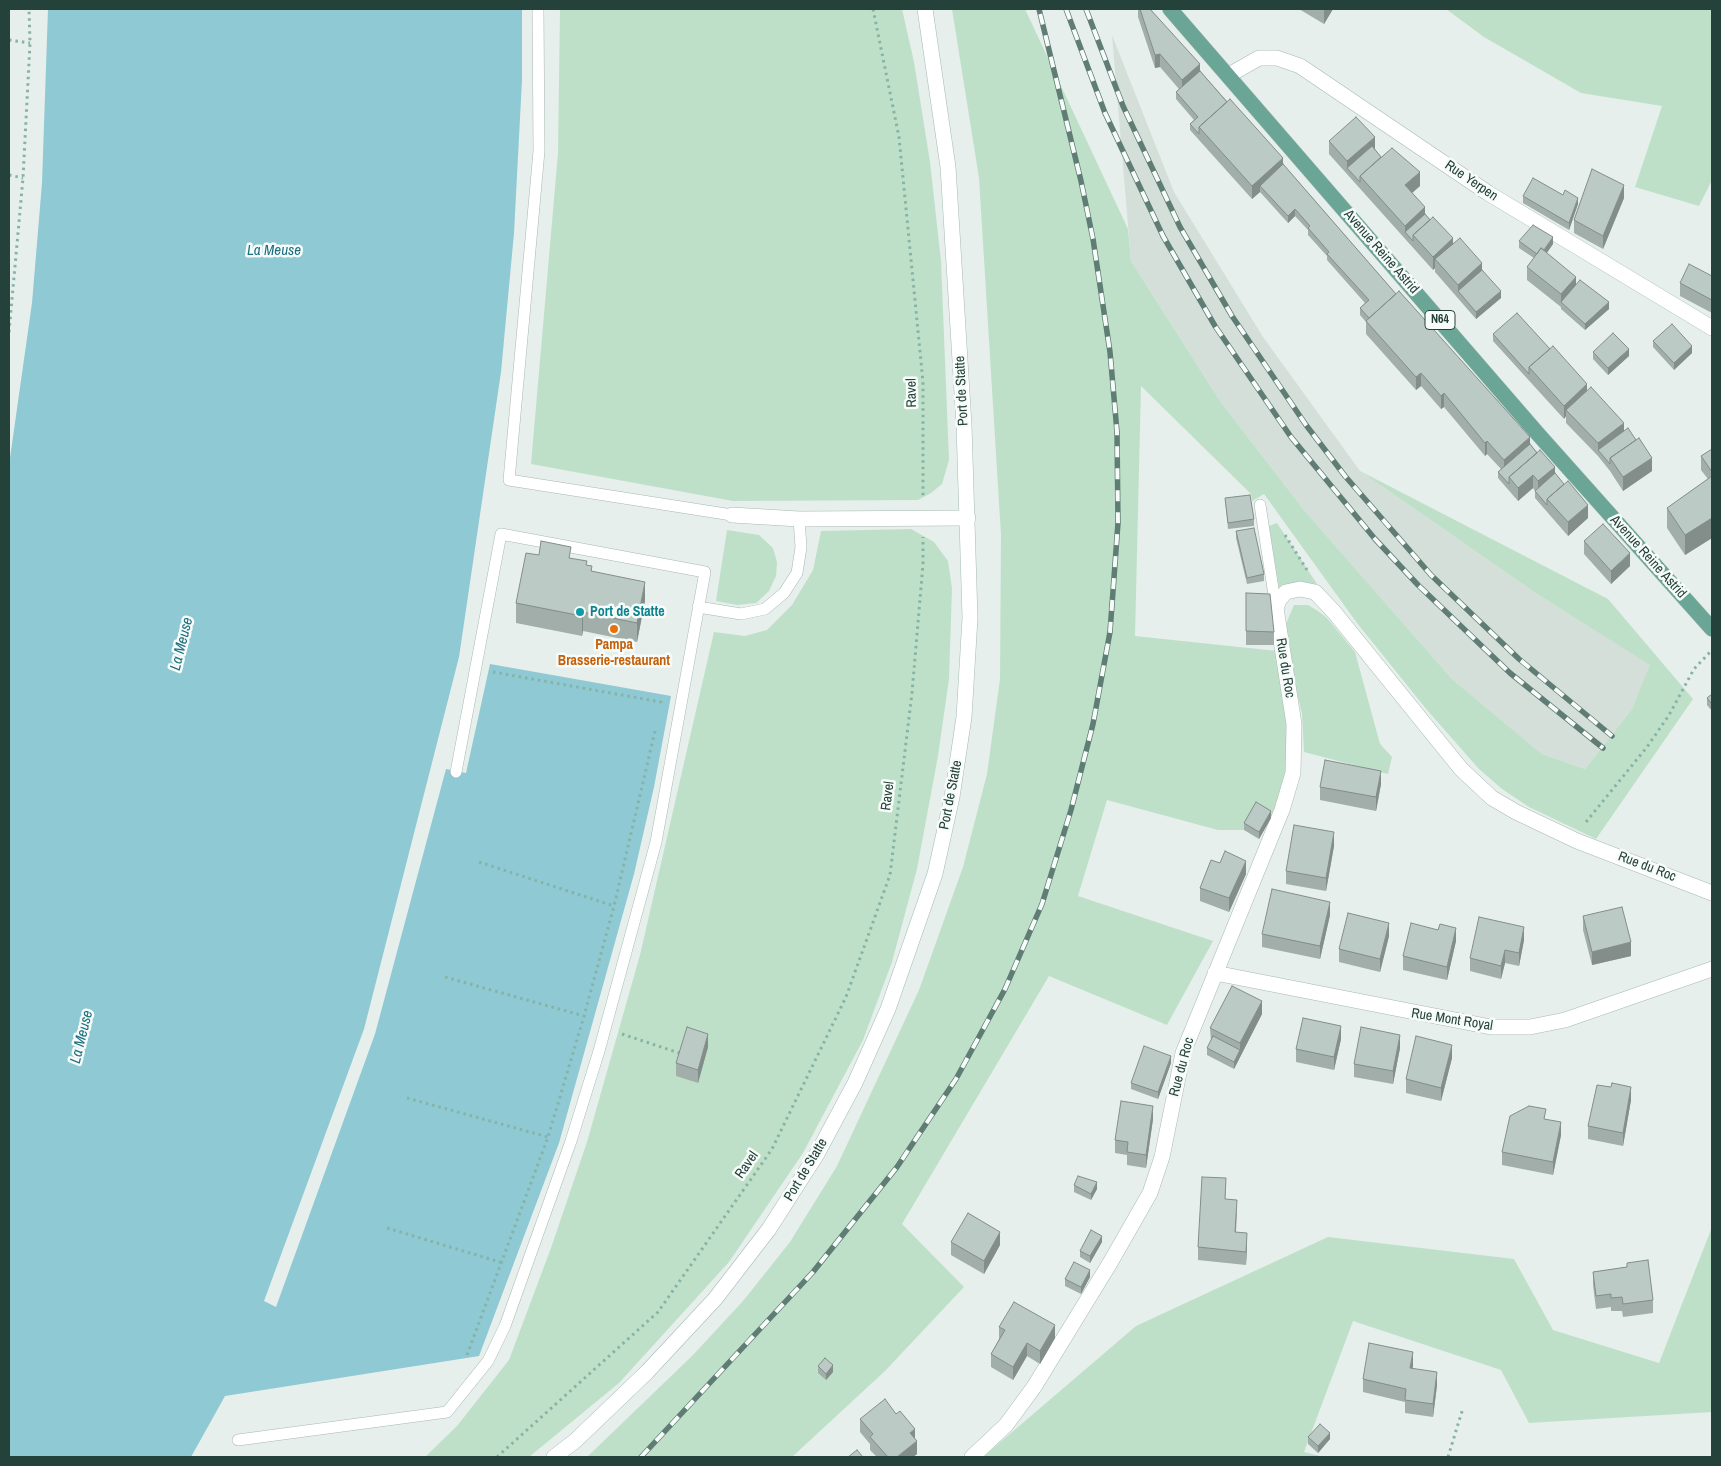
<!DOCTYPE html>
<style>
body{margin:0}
#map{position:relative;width:1721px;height:1466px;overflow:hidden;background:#e6efeb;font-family:"Archivo Narrow",sans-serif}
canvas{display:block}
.frame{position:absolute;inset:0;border:10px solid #24423a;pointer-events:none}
</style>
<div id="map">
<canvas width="1721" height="1466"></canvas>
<div class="frame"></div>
</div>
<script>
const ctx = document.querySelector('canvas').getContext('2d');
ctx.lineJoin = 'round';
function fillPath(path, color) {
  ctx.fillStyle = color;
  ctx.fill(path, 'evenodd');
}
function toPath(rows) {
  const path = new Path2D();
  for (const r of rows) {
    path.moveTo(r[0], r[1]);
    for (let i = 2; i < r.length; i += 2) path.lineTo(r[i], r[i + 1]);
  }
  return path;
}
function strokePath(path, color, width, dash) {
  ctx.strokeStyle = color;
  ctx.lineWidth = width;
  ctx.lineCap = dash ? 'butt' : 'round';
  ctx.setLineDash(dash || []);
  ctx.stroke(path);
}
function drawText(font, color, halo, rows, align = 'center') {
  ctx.font = font + ' "Archivo Narrow",sans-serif';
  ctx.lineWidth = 5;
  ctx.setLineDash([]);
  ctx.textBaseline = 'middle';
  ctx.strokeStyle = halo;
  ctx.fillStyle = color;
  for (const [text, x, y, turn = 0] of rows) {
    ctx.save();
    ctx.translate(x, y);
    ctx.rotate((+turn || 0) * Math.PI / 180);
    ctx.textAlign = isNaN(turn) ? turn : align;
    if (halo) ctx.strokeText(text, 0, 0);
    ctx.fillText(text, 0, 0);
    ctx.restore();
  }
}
const built = toPath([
 [1112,35,1174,192,1263,337,1360,471,1537,594,1651,665,1632,709,1585,769,1542,754,1452,679,1303,509,1220,401,1131,261]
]);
const green = toPath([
 [560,9,902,9,914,62,930,162,941,261,949,460,942,484,931,493,918,500,733,501,531,464,558,153],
 [952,9,1025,9,1128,229,1131,261,1220,401,1303,509,1452,679,1542,754,1585,769,1632,709,1650,665,1537,594,1360,471,1608,599,1693,699,1596,839,1529,807,1502,789,1479,769,1427,710,1357,623,1264,494,1252,501,1251,494,1141,386,1135,636,1277,651,1295,750,1271,818,1256,809,1244,830,1218,830,1107,800,1078,896,1213,941,1167,1025,1049,976,902,1224,964,1287,885,1371,792,1457,587,1457,693,1355,743,1301,790,1242,837,1166,919,990,963,867,987,774,1000,679,1001,535,979,178],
 [1446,9,1712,9,1712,180,1699,206,1635,187,1662,106,1581,93,1484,37],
 [1277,523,1317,584,1303,583,1279,587,1269,526],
 [911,529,934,542,948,561,952,588,949,679,938,756,917,869,892,962,863,1040,803,1153,729,1262,619,1383,529,1457,425,1457,457,1426,509,1360,551,1248,587,1142,640,955,714,632,745,636,767,630,792,605,813,570,821,531],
 [727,530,759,535,773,548,777,562,776,576,769,591,756,603,737,605,716,601],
 [1294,605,1308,605,1318,611,1327,618,1355,652,1380,744,1392,757,1388,774,1304,752,1302,714,1290,662,1286,624],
 [1712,1227,1712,1412,1529,1423,1501,1370,1353,1321,1304,1452,1324,1457,983,1457,1136,1326,1328,1237,1514,1259,1553,1330,1659,1363]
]);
const water = toPath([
 [48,9,522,9,522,80,514,233,501,372,459,657,364,1029,264,1301,276,1307,375,1034,446,769,466,773,490,664,671,696,654,787,634,874,559,1143,479,1356,225,1396,191,1457,9,1457,9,465,32,303,42,183]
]);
const path = toPath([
 [873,9,899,137,923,382,923,498],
 [9,40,30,43],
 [9,175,23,178],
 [9,332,23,178,30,43,29,9],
 [1285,535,1307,570],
 [493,672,661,702,661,704],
 [1586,822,1647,747,1669,715,1694,669,1712,650],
 [479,862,614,906],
 [445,977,584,1016],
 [622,1034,682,1054],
 [407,1098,548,1137],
 [387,1228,503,1263],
 [467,1355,548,1137,584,1016,614,906,656,727],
 [497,1457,658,1312,772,1149,846,997,890,875,912,693,923,564,923,537],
 [1448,1457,1463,1408]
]);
const lane = toPath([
 [538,9,539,151,509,480,732,515],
 [1260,505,1276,608],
 [698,607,741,614,765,609,784,593,797,573,801,547,799,519],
 [238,1440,447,1412,488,1361,505,1326,571,1141,599,1051,656,842,705,572,501,534,456,772]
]);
const street = toPath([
 [1229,75,1259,58,1277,58,1300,66,1488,193,1712,328],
 [732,515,799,519,968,518],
 [1215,973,1491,1027,1530,1027,1565,1020,1712,969],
 [972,1457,1006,1425,1034,1387,1110,1263,1150,1193,1162,1157,1183,1053,1282,810,1293,773,1294,724,1276,608,1279,600,1286,592,1300,589,1315,592,1334,612,1461,769,1492,798,1516,812,1577,841,1712,893]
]);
const secondary = toPath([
 [554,1457,575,1441,647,1372,715,1299,769,1229,817,1154,855,1083,888,1009,935,874,952,797,964,717,970,618,964,425,948,167,925,9]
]);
const primary = toPath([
 [1170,9,1538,434,1712,629]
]);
const rail = toPath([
 [1066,9,1105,113,1163,236,1215,326,1291,437,1375,539,1418,585,1510,673,1603,748],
 [1086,9,1123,106,1180,227,1232,316,1306,425,1345,476,1431,575,1519,659,1612,736],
 [641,1457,813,1272,897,1167,956,1079,1005,989,1042,904,1071,810,1093,724,1110,632,1118,523,1117,432,1110,352,1093,239,1081,181,1039,9]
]);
const wall = toPath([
 [1138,9,1150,9,1200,71,1283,164,1396,294,1530,444,1555,473,1588,518,1568,536,1535,498,1535,491,1533,488,1518,501,1498,478,1498,472,1501,469,1487,454,1485,456,1444,407,1441,409,1421,386,1416,390,1366,334,1366,322,1360,315,1360,308,1365,303,1327,260,1327,256,1308,235,1308,230,1295,216,1288,223,1260,192,1252,199,1190,130,1190,124,1194,120,1176,99,1176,92,1179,89,1160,67,1155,68,1138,17],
 [1299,9,1333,9,1324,24],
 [1329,141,1375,149,1381,157,1420,186,1412,193,1425,214,1453,244,1482,270,1501,298,1476,319,1435,272,1435,268,1433,270,1329,154],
 [1523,196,1578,204,1569,230,1523,203],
 [1624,198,1603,249,1574,233,1574,220],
 [1519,241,1553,244,1547,253,1576,284,1609,309,1585,330,1561,309,1561,307,1527,280,1527,267,1534,258,1519,248],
 [1712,276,1712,313,1680,296,1680,283],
 [1493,334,1587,391,1624,430,1652,471,1623,491,1610,471,1598,456,1566,423,1566,416,1564,419,1493,341],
 [1653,341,1692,353,1674,370,1653,347],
 [1593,352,1629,356,1608,375,1593,359],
 [1712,449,1712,538,1685,555,1667,528,1667,508,1708,479,1701,470,1701,456],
 [1225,498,1254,519,1254,526,1228,529],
 [1236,531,1264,574,1264,581,1247,584,1236,538],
 [1584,541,1630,566,1611,584,1584,554],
 [539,555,571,558,587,565,592,571,645,601,637,642,583,631,582,636,516,623,516,603],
 [1246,593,1274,632,1274,645,1246,645],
 [1712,694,1712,711,1707,705,1707,698],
 [1381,784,1376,811,1320,800,1320,787],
 [1271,818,1259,839,1244,830,1244,823],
 [1334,846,1326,891,1286,884,1286,871],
 [1246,874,1229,912,1200,901,1200,888],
 [1330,915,1320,959,1262,947,1262,934],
 [1583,916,1631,956,1592,965,1583,930],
 [1389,936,1380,972,1339,962,1339,949],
 [1524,940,1519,966,1505,963,1501,979,1470,971,1470,958],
 [1456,941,1447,980,1403,970,1403,956],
 [1262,1014,1234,1069,1207,1055,1207,1048,1211,1041,1210,1028],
 [1341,1039,1334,1070,1296,1062,1296,1049],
 [708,1047,698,1083,676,1076,676,1063],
 [1400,1048,1393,1084,1354,1077,1354,1064],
 [1452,1058,1441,1101,1406,1093,1406,1079],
 [1171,1063,1158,1099,1131,1089,1131,1083],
 [1611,1087,1631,1100,1623,1146,1588,1139,1588,1126],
 [1153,1119,1146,1168,1127,1165,1127,1155,1115,1153,1115,1140],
 [1546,1119,1561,1135,1553,1175,1502,1165,1502,1152],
 [1074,1185,1097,1189,1091,1200,1074,1192],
 [1226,1191,1225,1199,1237,1213,1236,1232,1247,1246,1246,1265,1198,1260,1198,1247],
 [951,1242,1000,1245,984,1274,951,1255],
 [1102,1242,1090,1263,1080,1257,1080,1251],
 [1627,1263,1653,1300,1653,1313,1623,1317,1622,1311,1611,1311,1611,1307,1596,1309,1593,1285,1593,1272,1627,1267],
 [1090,1277,1081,1294,1065,1286,1065,1279],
 [999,1327,1055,1338,1040,1364,1027,1356,1013,1380,991,1367,991,1354,999,1339],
 [818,1366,833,1372,826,1380,818,1373],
 [1413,1366,1412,1369,1437,1385,1433,1417,1405,1413,1405,1402,1363,1392,1363,1379],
 [860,1419,915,1439,917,1454,913,1457,877,1457,870,1450,870,1444,860,1432],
 [1308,1437,1330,1439,1318,1453,1308,1444]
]);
const shadedWall = toPath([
 [1324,9,1333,9,1324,24],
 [1160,54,1160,67,1155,68,1155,55],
 [1200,64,1200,77,1182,93,1182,80],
 [1375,137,1375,150,1347,168,1347,161],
 [1283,158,1283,171,1260,186,1260,192,1252,199,1252,186],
 [1420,172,1420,186,1405,199,1405,185],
 [1624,185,1624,198,1603,249,1603,236],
 [1578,198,1578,204,1569,230,1569,223],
 [1425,207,1425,220,1405,232,1405,226],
 [1295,209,1295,216,1288,223,1288,216],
 [1553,237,1553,244,1540,262,1540,255],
 [1453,238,1453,251,1435,259,1435,268,1433,270,1433,257],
 [1482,263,1482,277,1458,291,1458,285],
 [1576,277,1576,290,1561,303,1561,294],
 [1501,291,1501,298,1476,319,1476,312],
 [1609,302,1609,309,1585,330,1585,324],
 [1692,346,1692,353,1674,370,1674,363],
 [1629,349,1629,356,1608,375,1608,368],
 [1421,373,1421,386,1416,390,1416,377],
 [1587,384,1587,397,1566,410,1566,416,1564,419,1564,406],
 [1444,393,1444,407,1441,409,1441,396],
 [1624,423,1624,437,1598,450,1598,443],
 [1530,437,1530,451,1504,473,1504,460],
 [1487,441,1487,454,1485,456,1485,443],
 [1652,458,1652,471,1623,491,1623,477],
 [1555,467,1555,480,1538,494,1538,481],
 [1533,475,1533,488,1518,501,1518,488],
 [1588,505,1588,518,1568,536,1568,522],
 [1712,518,1712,538,1685,555,1685,535],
 [1630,553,1630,566,1611,584,1611,571],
 [645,582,645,601,637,642,637,623],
 [583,612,583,631,582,636,582,616],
 [1381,771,1381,784,1376,811,1376,797],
 [1271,811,1271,818,1259,839,1259,832],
 [1334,832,1334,846,1326,891,1326,878],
 [1246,861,1246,874,1229,912,1229,898],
 [1330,902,1330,915,1320,959,1320,946],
 [1389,923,1389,936,1380,972,1380,959],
 [1524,927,1524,940,1519,966,1519,953],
 [1456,928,1456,941,1447,980,1447,967],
 [1631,942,1631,956,1592,965,1592,952],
 [1505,950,1505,963,1501,979,1501,966],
 [1262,1001,1262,1014,1234,1069,1234,1062,1240,1050,1240,1043],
 [1341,1026,1341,1039,1334,1070,1334,1057],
 [708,1034,708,1047,698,1083,698,1070],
 [1400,1035,1400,1048,1393,1084,1393,1071],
 [1452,1045,1452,1058,1441,1101,1441,1088],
 [1171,1056,1171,1063,1158,1099,1158,1092],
 [1631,1087,1631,1100,1623,1146,1623,1133],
 [1153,1106,1153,1119,1146,1168,1146,1155],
 [1561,1122,1561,1135,1553,1175,1553,1162],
 [1097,1182,1097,1189,1091,1200,1091,1194],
 [1000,1232,1000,1245,984,1274,984,1261],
 [1247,1233,1247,1246,1246,1265,1246,1252],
 [1102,1236,1102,1242,1090,1263,1090,1256],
 [1090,1270,1090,1277,1081,1294,1081,1287],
 [1055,1325,1055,1338,1040,1364,1040,1351],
 [1027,1343,1027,1356,1013,1380,1013,1367],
 [1413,1352,1413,1366,1410,1381,1410,1368],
 [833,1365,833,1372,826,1380,826,1374],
 [1437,1372,1437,1385,1433,1417,1433,1404],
 [915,1429,915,1443,910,1433],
 [1330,1433,1330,1439,1318,1453,1318,1446],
 [917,1441,917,1454,913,1457,897,1457]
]);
const building = toPath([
 [1140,9,1150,9,1200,64,1182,80,1160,54,1155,55,1140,9],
 [1200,71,1227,102,1199,127,1199,134,1190,124,1198,117,1176,92,1200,71],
 [1230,99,1283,158,1252,186,1199,127,1230,99],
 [1356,117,1375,137,1347,161,1329,141,1356,117],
 [1372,146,1381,157,1360,176,1360,182,1347,168,1372,146],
 [1392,148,1420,172,1405,185,1425,207,1405,226,1360,176,1392,148],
 [1283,164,1396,294,1369,318,1360,308,1369,300,1327,254,1329,252,1308,228,1310,226,1295,209,1288,216,1260,186,1283,164],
 [1592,169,1624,185,1603,236,1574,220,1592,169],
 [1533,178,1563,195,1565,190,1578,198,1569,223,1523,196,1533,178],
 [1425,214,1430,220,1413,235,1413,241,1405,232,1425,214],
 [1433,217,1453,238,1433,257,1413,235,1433,217],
 [1533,225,1553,237,1544,250,1541,248,1537,254,1519,241,1533,225],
 [1460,238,1482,263,1458,285,1435,259,1460,238],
 [1541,248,1576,277,1561,294,1527,267,1541,248],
 [1689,264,1712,276,1712,300,1680,283,1689,264],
 [1482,270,1501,291,1476,312,1458,291,1482,270],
 [1580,280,1609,302,1585,324,1561,302,1580,280],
 [1399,291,1530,437,1504,460,1487,441,1485,443,1444,393,1441,396,1421,373,1416,377,1366,321,1399,291],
 [1517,313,1550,349,1529,367,1529,374,1493,334,1517,313],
 [1672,324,1692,346,1674,363,1653,341,1672,324],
 [1613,333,1629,349,1608,368,1593,352,1613,333],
 [1553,346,1587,384,1564,406,1529,367,1553,346],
 [1591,387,1624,423,1598,443,1566,410,1591,387],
 [1628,428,1636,440,1610,458,1610,464,1598,450,1628,428],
 [1639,438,1652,458,1623,477,1610,458,1639,438],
 [1530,444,1537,453,1509,477,1509,484,1498,472,1530,444],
 [1712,449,1712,472,1701,456,1712,449],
 [1540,450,1555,467,1538,481,1533,475,1518,488,1509,477,1540,450],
 [1555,473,1564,484,1547,499,1547,505,1535,491,1555,473],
 [1712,476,1712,518,1685,535,1667,508,1712,476],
 [1568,481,1588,505,1568,522,1547,499,1568,481],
 [1250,495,1254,519,1228,523,1225,498,1250,495],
 [1603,524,1630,553,1611,571,1584,541,1603,524],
 [1254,528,1264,574,1247,578,1236,531,1254,528],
 [541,541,571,547,569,558,587,561,586,565,592,566,591,571,645,582,637,623,583,612,582,616,516,603,526,553,539,555,541,541],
 [1246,593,1270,594,1274,632,1246,631,1246,593],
 [1712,694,1712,704,1707,698,1712,694],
 [1325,760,1381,771,1376,797,1320,787,1325,760],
 [1256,802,1271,811,1259,832,1244,823,1256,802],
 [1294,825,1334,832,1326,878,1286,871,1294,825],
 [1225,851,1246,861,1229,898,1200,888,1211,860,1220,863,1225,851],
 [1272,889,1330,902,1320,946,1262,934,1272,889],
 [1622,907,1631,942,1592,952,1583,916,1622,907],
 [1348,913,1389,923,1380,959,1339,949,1348,913],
 [1479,917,1524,927,1519,953,1505,950,1501,966,1470,958,1479,917],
 [1411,923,1438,930,1440,924,1456,928,1447,967,1403,956,1411,923],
 [1232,986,1262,1001,1240,1043,1210,1028,1232,986],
 [1303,1018,1341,1026,1334,1057,1296,1049,1303,1018],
 [687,1027,708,1034,698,1070,676,1063,687,1027],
 [1361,1027,1400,1035,1393,1071,1354,1064,1361,1027],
 [1213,1036,1240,1050,1234,1062,1207,1048,1213,1036],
 [1416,1036,1452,1045,1441,1088,1406,1079,1416,1036],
 [1144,1046,1171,1056,1158,1092,1131,1083,1144,1046],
 [1612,1083,1631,1087,1623,1133,1588,1126,1597,1085,1611,1087,1612,1083],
 [1121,1101,1153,1106,1146,1155,1127,1152,1128,1142,1115,1140,1121,1101],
 [1529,1106,1546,1109,1544,1119,1561,1122,1553,1162,1502,1152,1510,1116,1529,1106],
 [1078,1176,1097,1182,1091,1194,1074,1185,1078,1176],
 [1202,1177,1226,1178,1225,1199,1237,1200,1235,1232,1247,1233,1246,1252,1198,1247,1202,1177],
 [968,1213,1000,1232,984,1261,951,1242,968,1213],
 [1091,1230,1102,1236,1090,1256,1080,1251,1091,1230],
 [1648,1260,1653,1300,1623,1304,1622,1297,1611,1298,1611,1294,1596,1296,1593,1272,1627,1267,1627,1263,1648,1260],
 [1074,1262,1090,1270,1081,1287,1065,1279,1074,1262],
 [1014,1302,1055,1325,1040,1351,1027,1343,1013,1367,991,1354,1005,1330,999,1327,1014,1302],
 [1369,1343,1413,1352,1410,1368,1437,1372,1433,1404,1405,1400,1406,1389,1363,1379,1369,1343],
 [825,1358,833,1365,826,1374,818,1366,825,1358],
 [885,1399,896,1414,900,1411,915,1429,910,1433,917,1441,897,1457,888,1457,870,1437,873,1434,860,1419,885,1399],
 [1320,1424,1330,1433,1318,1446,1308,1437,1320,1424],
 [857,1450,863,1457,848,1457,857,1450]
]);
const markers = [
 [580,612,5,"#0f9aa8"],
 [614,629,5,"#e8710a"]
];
const shields = [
 [1440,320,30]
];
const shieldNames = [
 ["N64",1440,320]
];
const streetNames = [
 ["Rue Yerpen",1471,181,34],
 ["Avenue Reine Astrid",1381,252,49],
 ["Port de Statte",962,391,-93],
 ["Ravel",912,393,-91],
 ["Avenue Reine Astrid",1648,557,48],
 ["Rue du Roc",1285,668,81],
 ["Port de Statte",951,795,-79],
 ["Ravel",888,796,-83],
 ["Rue du Roc",1647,867,21],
 ["Rue Mont Royal",1452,1020,9],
 ["Rue du Roc",1182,1067,-75],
 ["Ravel",747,1165,-55],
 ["Port de Statte",806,1170,-59]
];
const cultureNames = [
 ["Port de Statte",590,612]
];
const foodNames = [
 ["Pampa",614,645],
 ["Brasserie-restaurant",614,661]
];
const waterNames = [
 ["La Meuse",274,251],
 ["La Meuse",182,644,-76],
 ["La Meuse",82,1037,-76]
];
fillPath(built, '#d4dfda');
fillPath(green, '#bfe0c8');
fillPath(water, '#8ec9d4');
strokePath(lane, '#a8b8b2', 12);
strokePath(street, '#a8b8b2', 16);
strokePath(secondary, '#a4bbb3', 16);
strokePath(primary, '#c2cac8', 16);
strokePath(path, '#86b3a5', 3, [2.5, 4]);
strokePath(lane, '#fff', 11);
strokePath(street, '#fff', 15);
strokePath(secondary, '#fff', 15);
strokePath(primary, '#6aa596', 15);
strokePath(rail, '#5f7d75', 5.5);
strokePath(rail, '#f7fbf9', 4, [11]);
fillPath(wall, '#a1aea9');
fillPath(shadedWall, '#838d89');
fillPath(building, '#bbcac4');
strokePath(building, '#838d89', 1);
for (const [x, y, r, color] of markers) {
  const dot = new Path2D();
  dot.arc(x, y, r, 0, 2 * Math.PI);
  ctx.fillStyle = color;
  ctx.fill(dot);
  strokePath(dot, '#f7fbf9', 2);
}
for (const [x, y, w] of shields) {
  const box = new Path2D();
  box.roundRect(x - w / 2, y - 9.5, w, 19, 4);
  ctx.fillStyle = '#f7fbf9';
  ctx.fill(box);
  strokePath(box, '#24423a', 1);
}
drawText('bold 12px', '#24423a', null, shieldNames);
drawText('14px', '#24423a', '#f7fbf9', streetNames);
drawText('bold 14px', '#0d838f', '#f7fbf9', cultureNames, 'left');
drawText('bold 14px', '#c56008', '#f7fbf9', foodNames);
drawText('italic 15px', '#1c6f80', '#f7fbf9', waterNames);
</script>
